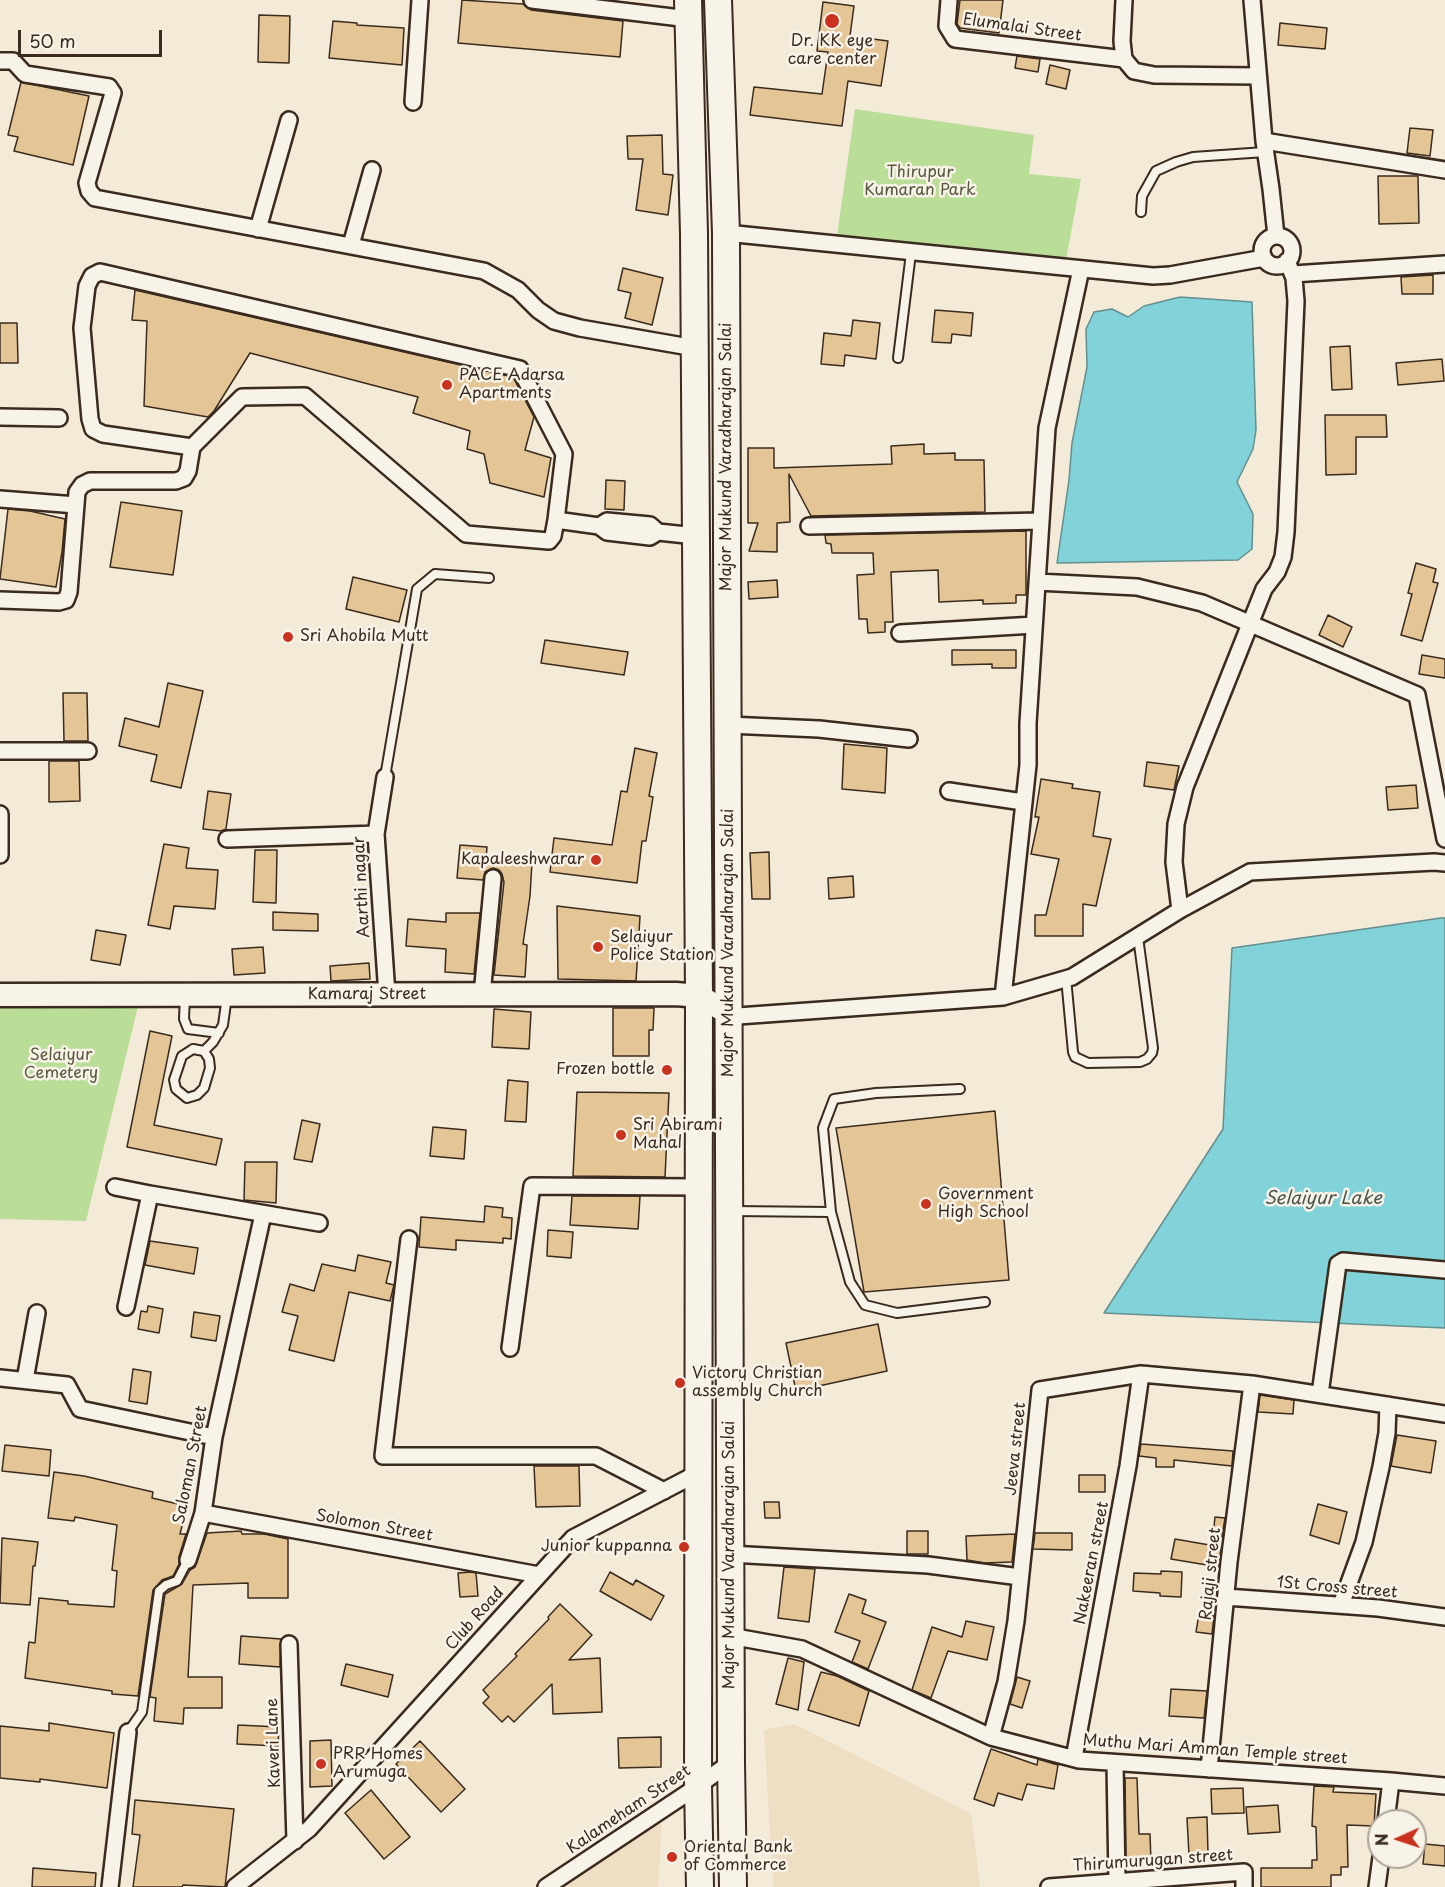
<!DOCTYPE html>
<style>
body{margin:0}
#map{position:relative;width:1445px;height:1887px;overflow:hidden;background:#f3ead8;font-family:"Playpen Sans",sans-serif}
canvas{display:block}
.north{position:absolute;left:1367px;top:1809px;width:60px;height:60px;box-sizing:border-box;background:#f7f3e8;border:2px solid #aca397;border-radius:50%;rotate:267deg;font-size:16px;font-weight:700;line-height:24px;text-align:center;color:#3b2a1e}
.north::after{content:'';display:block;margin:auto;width:21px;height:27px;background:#c8321e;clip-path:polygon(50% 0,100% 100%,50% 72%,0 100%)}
.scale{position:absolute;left:18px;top:30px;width:144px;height:27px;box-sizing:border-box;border:3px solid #3b2a1e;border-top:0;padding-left:8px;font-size:18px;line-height:21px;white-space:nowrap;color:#3b2a1e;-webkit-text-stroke:4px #f7f3e8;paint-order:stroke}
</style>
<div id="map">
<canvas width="1445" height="1887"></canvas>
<div class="north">N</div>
<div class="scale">50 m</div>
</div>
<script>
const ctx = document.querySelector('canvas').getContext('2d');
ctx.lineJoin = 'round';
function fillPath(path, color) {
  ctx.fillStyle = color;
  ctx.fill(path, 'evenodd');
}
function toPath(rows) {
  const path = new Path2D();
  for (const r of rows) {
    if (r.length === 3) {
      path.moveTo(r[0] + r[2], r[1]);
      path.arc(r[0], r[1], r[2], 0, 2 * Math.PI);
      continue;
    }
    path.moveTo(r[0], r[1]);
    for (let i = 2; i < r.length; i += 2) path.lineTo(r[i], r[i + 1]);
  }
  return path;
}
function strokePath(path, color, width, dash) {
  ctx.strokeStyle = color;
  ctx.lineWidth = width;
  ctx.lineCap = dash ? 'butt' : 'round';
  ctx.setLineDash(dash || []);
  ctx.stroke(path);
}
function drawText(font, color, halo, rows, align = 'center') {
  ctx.font = font + ' "Playpen Sans",sans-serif';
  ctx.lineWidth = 5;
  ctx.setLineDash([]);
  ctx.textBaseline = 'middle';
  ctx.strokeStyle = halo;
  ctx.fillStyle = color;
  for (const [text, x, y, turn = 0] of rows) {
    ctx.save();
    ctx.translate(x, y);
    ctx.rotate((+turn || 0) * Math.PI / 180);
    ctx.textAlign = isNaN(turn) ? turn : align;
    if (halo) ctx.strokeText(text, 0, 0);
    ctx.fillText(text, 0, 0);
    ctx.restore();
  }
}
const built = toPath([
 [794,1724,971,1813,980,1887,773,1887,764,1730],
 [662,1821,658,1887,562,1887]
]);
const green = toPath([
 [855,109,1034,135,1029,174,1081,179,1066,260,837,236],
 [0,1002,139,1002,86,1221,0,1219]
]);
const water = toPath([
 [1180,297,1252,302,1256,430,1253,449,1237,482,1253,514,1252,549,1238,560,1057,563,1069,480,1072,443,1087,367,1086,329,1094,312,1112,309,1128,317,1144,306,1180,297],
 [1441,918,1445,918,1445,1328,1104,1313,1223,1129,1232,948,1441,918]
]);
const building = toPath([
 [462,0,523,4,531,10,623,21,620,57,458,43,462,0],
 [960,0,1003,0,999,33,960,28,957,24,960,0],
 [823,2,854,6,850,36,888,41,881,86,848,81,842,126,750,115,754,87,822,94,828,52,817,51,823,2],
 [259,15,290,16,289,63,258,62,259,15],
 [333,21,357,23,357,25,404,28,402,65,329,58,333,21],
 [1280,23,1327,28,1325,49,1278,45,1280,23],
 [1017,56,1040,59,1038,72,1015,68,1017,56],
 [1050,65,1070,70,1066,89,1046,84,1050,65],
 [21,82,89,96,73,165,14,151,18,137,8,135,21,82],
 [1410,128,1433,130,1430,156,1407,153,1410,128],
 [662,135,663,174,673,175,668,215,636,210,643,159,628,159,627,136,662,135],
 [1378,176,1418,176,1419,223,1379,224,1378,176],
 [623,268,663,278,652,325,625,318,631,293,618,290,623,268],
 [1433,275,1433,294,1402,294,1401,277,1433,275],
 [135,290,513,377,534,417,525,450,551,458,544,497,490,483,484,454,467,449,470,431,413,413,418,397,250,353,214,411,208,417,144,406,147,321,132,320,135,290],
 [935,310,973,313,971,336,952,334,951,343,932,342,935,310],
 [853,320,880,323,876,359,845,355,844,366,821,364,824,333,851,336,853,320],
 [0,323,17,323,18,363,0,363,0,323],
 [1350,346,1352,389,1332,390,1330,347,1350,346],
 [1442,359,1444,381,1398,385,1396,363,1442,359],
 [1325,415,1386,415,1387,437,1356,437,1356,474,1326,475,1325,415],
 [924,444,924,454,955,453,955,460,984,460,985,512,811,516,789,474,790,522,777,523,777,552,749,551,758,523,748,523,748,448,774,448,774,468,892,464,891,446,924,444],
 [606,480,625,481,624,510,605,509,606,480],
 [121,502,182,511,173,575,110,567,121,502],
 [8,509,30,511,65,519,62,552,56,587,0,579,8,509],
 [1026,531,1026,595,1016,595,1016,603,983,604,983,600,939,602,938,570,891,572,893,622,885,622,885,632,868,633,867,619,859,619,857,575,874,574,873,553,832,553,831,544,826,543,825,535,1026,531],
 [1416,563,1436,569,1433,582,1438,583,1422,641,1401,635,1412,594,1408,593,1416,563],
 [353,577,407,590,399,622,346,609,353,577],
 [777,580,778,597,749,599,748,582,777,580],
 [1328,615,1352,627,1343,647,1319,635,1328,615],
 [545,640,628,652,624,675,541,663,545,640],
 [952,650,1016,650,1016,668,992,668,992,664,952,665,952,650],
 [1422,655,1445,659,1445,678,1419,674,1422,655],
 [168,683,203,691,181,788,151,781,157,755,119,746,125,718,159,727,168,683],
 [63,693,87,693,88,741,64,741,63,693],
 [844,744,887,748,885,793,842,789,844,744],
 [635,748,657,753,649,796,653,797,646,841,642,841,637,883,550,872,554,838,612,845,621,791,627,792,635,748],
 [49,761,79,761,80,801,49,802,49,761],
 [1147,762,1179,766,1174,790,1144,786,1147,762],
 [1041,779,1073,784,1072,788,1100,792,1093,836,1111,839,1096,906,1083,904,1083,936,1035,936,1035,915,1046,915,1059,859,1031,854,1039,817,1035,817,1041,779],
 [1416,785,1418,808,1388,810,1386,787,1416,785],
 [208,791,231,794,226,829,221,831,203,829,208,791],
 [164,844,189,848,186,868,218,870,215,909,174,906,170,929,148,925,164,844],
 [460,845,487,847,486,859,532,862,530,896,523,944,527,945,525,977,494,975,504,882,502,874,499,870,493,868,485,872,483,880,457,878,460,845],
 [255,850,277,850,276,903,253,902,255,850],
 [769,852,770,899,752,899,750,853,769,852],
 [853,876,854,897,829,899,828,878,853,876],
 [557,906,640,916,636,981,558,979,557,906],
 [273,912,318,914,318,931,273,930,273,912],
 [446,913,480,913,474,974,445,972,446,949,406,946,408,919,446,922,446,913],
 [96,930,126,935,120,965,91,960,96,930],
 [263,947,265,973,234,975,232,949,263,947],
 [369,963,370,979,331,981,330,966,369,963],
 [613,1008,654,1008,653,1030,649,1030,649,1056,613,1056,613,1008],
 [494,1009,531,1012,529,1049,492,1047,494,1009],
 [150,1031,172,1036,154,1125,222,1139,216,1165,127,1147,150,1031],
 [508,1080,528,1082,526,1122,505,1121,508,1080],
 [577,1092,669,1093,665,1177,573,1176,577,1092],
 [995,1111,1009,1280,864,1292,836,1128,995,1111],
 [302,1120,320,1124,312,1162,294,1159,302,1120],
 [433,1127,466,1130,464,1159,430,1156,433,1127],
 [245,1162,277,1162,276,1203,244,1200,245,1162],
 [572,1196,640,1196,638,1229,570,1225,572,1196],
 [485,1206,503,1208,502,1217,512,1218,511,1239,503,1238,503,1243,456,1240,456,1250,419,1247,421,1217,484,1222,485,1206],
 [548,1230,573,1232,571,1258,547,1256,548,1230],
 [150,1241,198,1248,194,1274,145,1265,150,1241],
 [358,1255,391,1262,386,1283,394,1285,390,1301,349,1292,334,1361,289,1350,298,1316,282,1312,290,1284,314,1291,322,1264,355,1271,358,1255],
 [148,1306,163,1309,159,1333,138,1329,141,1311,147,1312,148,1306],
 [194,1312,220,1316,216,1341,191,1337,194,1312],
 [878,1324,887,1371,796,1391,786,1343,878,1324],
 [133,1369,151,1372,147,1404,129,1401,133,1369],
 [1260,1395,1294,1400,1293,1414,1258,1412,1260,1395],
 [1397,1435,1436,1441,1431,1473,1391,1466,1397,1435],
 [1141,1444,1233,1451,1232,1466,1174,1460,1174,1467,1156,1467,1156,1458,1139,1456,1141,1444],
 [5,1445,51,1450,49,1476,2,1471,5,1445],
 [534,1466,579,1466,580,1506,536,1507,534,1466],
 [54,1472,84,1476,153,1492,152,1498,187,1506,180,1534,186,1534,179,1557,179,1564,173,1576,162,1580,153,1590,138,1696,112,1694,112,1691,25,1678,29,1642,35,1643,39,1598,68,1601,68,1604,114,1607,117,1571,112,1570,117,1525,75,1517,74,1521,48,1518,54,1472],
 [1079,1475,1105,1475,1105,1492,1079,1492,1079,1475],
 [764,1502,779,1502,780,1518,765,1518,764,1502],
 [1318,1504,1347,1512,1339,1544,1310,1535,1318,1504],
 [1215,1517,1225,1518,1222,1537,1213,1536,1215,1517],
 [241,1531,242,1534,264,1534,288,1539,288,1598,248,1598,248,1583,193,1585,188,1677,222,1677,222,1708,184,1708,183,1724,154,1721,156,1698,150,1697,165,1594,182,1584,190,1570,195,1567,207,1533,241,1531],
 [907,1531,928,1531,928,1554,907,1554,907,1531],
 [1035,1533,1072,1533,1072,1550,1033,1549,1035,1533],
 [1015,1534,1012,1562,985,1563,967,1560,966,1536,1015,1534],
 [2,1538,38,1542,35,1566,33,1566,30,1605,0,1603,2,1538],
 [1175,1539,1221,1547,1219,1567,1171,1559,1175,1539],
 [784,1567,815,1569,809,1622,778,1618,784,1567],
 [1161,1571,1182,1572,1181,1597,1160,1596,1160,1593,1133,1591,1134,1573,1161,1574,1161,1571],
 [471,1572,476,1573,478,1596,460,1597,458,1573,471,1572],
 [610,1572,633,1585,636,1580,664,1596,651,1620,600,1591,610,1572],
 [849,1594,866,1600,862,1613,886,1622,868,1669,852,1662,860,1641,835,1632,849,1594],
 [560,1604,592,1635,569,1660,600,1658,602,1712,553,1714,552,1684,514,1722,508,1716,502,1722,483,1703,489,1697,483,1690,517,1656,515,1654,549,1619,548,1617,560,1604],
 [1199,1614,1214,1616,1212,1634,1196,1632,1199,1614],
 [966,1621,994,1627,987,1660,948,1651,931,1698,912,1690,932,1627,962,1637,966,1621],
 [241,1636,281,1639,280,1667,239,1664,241,1636],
 [788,1658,804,1662,798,1710,776,1704,788,1658],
 [346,1664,393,1675,388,1697,341,1685,346,1664],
 [821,1672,837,1676,869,1691,859,1726,808,1710,821,1672],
 [1017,1677,1030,1681,1022,1708,1010,1704,1017,1677],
 [1171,1689,1207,1691,1204,1718,1169,1716,1171,1689],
 [49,1723,114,1733,107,1788,40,1779,40,1782,0,1778,0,1726,49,1731,49,1723],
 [238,1725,279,1727,278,1746,237,1744,238,1725],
 [661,1737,661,1767,619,1768,618,1738,661,1737],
 [331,1740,332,1786,310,1787,310,1741,331,1740],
 [420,1741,465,1789,441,1812,396,1764,420,1741],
 [991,1749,1037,1765,1038,1759,1058,1765,1054,1789,1027,1784,1022,1800,998,1793,994,1806,974,1799,991,1749],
 [1125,1778,1137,1778,1139,1834,1150,1834,1151,1862,1126,1863,1125,1778],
 [1314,1786,1334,1787,1333,1792,1376,1794,1374,1826,1347,1825,1348,1867,1341,1867,1341,1875,1331,1875,1331,1887,1261,1887,1261,1868,1312,1868,1312,1860,1317,1860,1316,1827,1312,1826,1314,1786],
 [1243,1788,1244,1813,1212,1814,1211,1789,1243,1788],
 [371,1790,410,1837,384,1859,345,1813,371,1790],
 [135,1800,234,1809,225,1887,183,1885,182,1887,133,1887,140,1835,132,1834,135,1800],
 [1278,1805,1280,1832,1248,1834,1246,1807,1278,1805],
 [1207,1817,1208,1854,1189,1855,1187,1818,1207,1817],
 [1425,1844,1445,1846,1445,1866,1423,1864,1425,1844],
 [33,1868,96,1873,95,1887,32,1887,33,1868]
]);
const lane = toPath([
 [1141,212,1142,196,1156,171,1176,162,1193,157,1265,152],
 [898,358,911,253],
 [385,777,417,589,435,574,489,578],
 [1066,978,1073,1052,1075,1057,1088,1063,1140,1062,1147,1059,1152,1053,1153,1048,1138,937],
 [185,996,184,1019,188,1029,219,1033],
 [193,1049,204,1051,209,1059,210,1068,204,1088,197,1095,187,1098,176,1089,174,1080,182,1056,193,1049],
 [204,1051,213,1042,223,1025,227,996],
 [732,1211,831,1212,850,1282,865,1305,897,1313,985,1302],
 [831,1212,823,1128,834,1099,876,1093,960,1089],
 [128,1732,142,1712,159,1591,166,1585,177,1581,188,1560]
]);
const street = toPath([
 [532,0,689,19],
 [949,0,947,26,955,39,1124,59],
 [1124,0,1122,41,1124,59,1134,71,1154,75,1258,76],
 [1252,0,1264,141,1271,189,1276,236],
 [0,61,13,61,25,74,109,87,113,93,87,183,89,191,95,198,484,271,518,290,538,310,554,321,580,328,695,348],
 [413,102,420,0],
 [1264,141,1445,170],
 [258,229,289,120],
 [726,233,1153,276,1170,275,1264,258],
 [1277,251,15],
 [351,245,372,170],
 [1293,274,1445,264],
 [0,417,59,418],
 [0,499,76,505],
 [556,520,553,536,549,541,466,534,305,396,242,397,192,447,103,434,93,429,90,419,82,328,87,286,92,276,100,272,520,369,564,454,556,520,599,526,607,532,650,537,658,532,696,536],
 [599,526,607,521,650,525,658,532],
 [809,526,1040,521],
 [1037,582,1137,587,1202,603,1417,695,1445,839],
 [0,600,59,602,66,600,69,592,77,492,82,485,90,481,176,481,184,478,188,471,192,447],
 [900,633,1034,625],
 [728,725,819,729,909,739],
 [0,751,88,751],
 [385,777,376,834,387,995],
 [949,791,1023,802],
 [0,814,0,855],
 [227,839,376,834],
 [1180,910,1174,862,1176,824,1185,787,1264,589,1277,572,1283,557,1286,532,1296,301,1294,278,1287,261],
 [482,995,493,878],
 [1003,997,1028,765,1028,723,1047,428,1081,269],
 [730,1014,738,1016,1003,997,1072,977,1180,910,1250,872,1434,862,1445,863],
 [115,1187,150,1194],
 [409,1239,383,1456,596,1456,664,1491],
 [126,1307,150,1194,319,1223],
 [510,1348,532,1186,699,1187],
 [0,1378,67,1385,80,1409,214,1437],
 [25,1380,37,1313],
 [1320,1394,1338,1264,1343,1261,1445,1270],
 [203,1513,539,1575],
 [730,1554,928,1565,1020,1577],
 [188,1560,203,1513,214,1437,263,1214],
 [1226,1597,1378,1608,1445,1617],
 [1341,1605,1364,1542,1381,1467,1387,1433,1388,1405],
 [730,1636,802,1649,991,1737,1079,1760,1391,1781,1386,1821],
 [289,1644,295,1841],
 [991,1737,1006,1682,1016,1621,1040,1390,1141,1374,1252,1384,1445,1414],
 [1074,1758,1128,1466,1141,1374],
 [1115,1763,1117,1881],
 [1209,1769,1229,1562,1252,1384],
 [1391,1781,1445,1786],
 [110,1887,128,1732],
 [235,1887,309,1829,573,1538,698,1473],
 [546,1887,698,1786,731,1762],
 [1049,1887,1244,1872,1244,1887],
 [1377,1887,1381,1857]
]);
const secondary = toPath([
 [0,995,676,994,699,996,730,1014]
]);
const primary = toPath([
 [688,0,694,234,699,996,698,1786,700,1887],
 [718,0,726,233,731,1762,733,1887]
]);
const markers = [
 [832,21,8,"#c8321e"],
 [447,385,6,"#c8321e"],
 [288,637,6,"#c8321e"],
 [596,860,6,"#c8321e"],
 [598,947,6,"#c8321e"],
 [667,1070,6,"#c8321e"],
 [621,1135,6,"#c8321e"],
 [926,1204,6,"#c8321e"],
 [680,1383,6,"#c8321e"],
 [684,1547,6,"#c8321e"],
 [321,1764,6,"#c8321e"],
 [672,1857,6,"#c8321e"]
];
const streetNames = [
 ["Elumalai Street",1022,28,8],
 ["Major Mukund Varadharajan Salai",727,457,-90],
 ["Aarthi nagar",362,887,-93],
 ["Major Mukund Varadharajan Salai",729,943,-90],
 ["Kamaraj Street",367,995],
 ["Jeeva street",1016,1449,-84],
 ["Saloman Street",191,1465,-79],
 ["Solomon Street",374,1526,10],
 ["Major Mukund Varadharajan Salai",730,1555,-90],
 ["Nakeeran street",1092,1563,-79],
 ["Rajaji street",1211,1574,-84],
 ["1St Cross street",1337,1588,5],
 ["Club Road",475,1619,-48],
 ["Kaveri Lane",274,1743,-92],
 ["Muthu Mari Amman Temple street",1215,1750,4],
 ["Kalameham Street",629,1810,-34],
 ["Thirumurugan street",1153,1861,-4]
];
const poiNames = [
 ["Dr. KK eye",832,42,"center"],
 ["care center",832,60,"center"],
 ["PACE Adarsa",459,376],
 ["Apartments",459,394],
 ["Sri Ahobila Mutt",300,637],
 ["Kapaleeshwarar",584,860,"right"],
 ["Selaiyur",610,938],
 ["Police Station",610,956],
 ["Frozen bottle",655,1070,"right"],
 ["Sri Abirami",633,1126],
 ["Mahal",633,1144],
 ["Government",938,1195],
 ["High School",938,1213],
 ["Victory Christian",692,1374],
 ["assembly Church",692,1392],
 ["Junior kuppanna",672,1547,"right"],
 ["PRR Homes",333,1755],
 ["Arumuga",333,1773],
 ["Oriental Bank",684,1848],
 ["of Commerce",684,1866]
];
const parkNames = [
 ["Thirupur",920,173],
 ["Kumaran Park",920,191],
 ["Selaiyur",61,1056],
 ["Cemetery",61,1074]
];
const waterNames = [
 ["Selaiyur Lake",1323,1199]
];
fillPath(built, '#eedfc4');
fillPath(green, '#badd98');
fillPath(water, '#81d3d9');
strokePath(water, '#658f8e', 1.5);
fillPath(building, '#e3c596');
strokePath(building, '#3b2a1e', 1.5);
strokePath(lane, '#3b2a1e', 12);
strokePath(street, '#3b2a1e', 20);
strokePath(secondary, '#3b2a1e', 27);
strokePath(primary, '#3b2a1e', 30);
strokePath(lane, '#f7f3e8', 8);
strokePath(street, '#f7f3e8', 15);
strokePath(secondary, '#f7f3e8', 22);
strokePath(primary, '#f7f3e8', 26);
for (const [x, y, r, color] of markers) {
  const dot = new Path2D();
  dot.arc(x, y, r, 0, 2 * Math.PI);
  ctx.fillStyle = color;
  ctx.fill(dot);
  strokePath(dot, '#f7f3e8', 2);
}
drawText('16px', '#3b2a1e', '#f7f3e8', streetNames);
drawText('16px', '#3b2a1e', '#f7f3e8', poiNames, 'left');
drawText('16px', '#5b573c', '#f7f3e8', parkNames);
drawText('italic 18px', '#4c544d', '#f7f3e8', waterNames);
</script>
